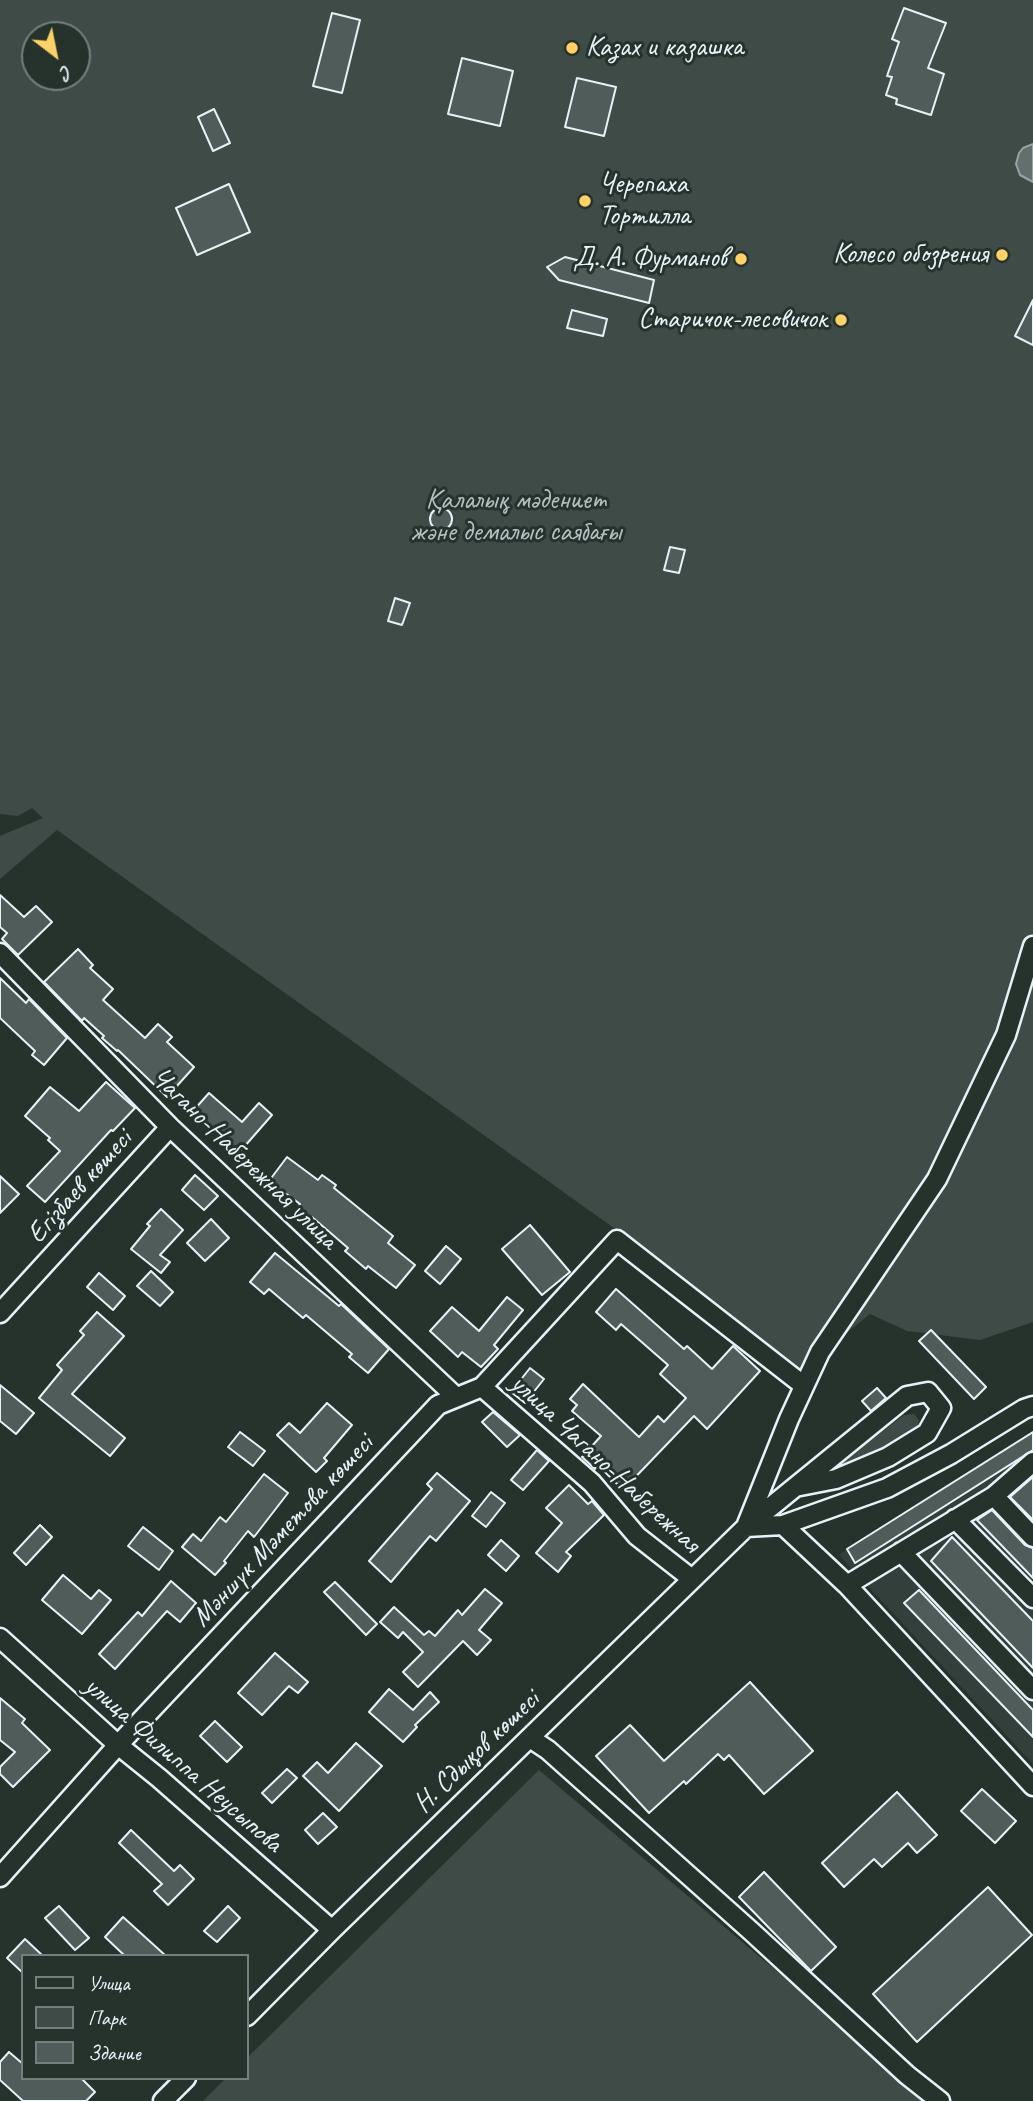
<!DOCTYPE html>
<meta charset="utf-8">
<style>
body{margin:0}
#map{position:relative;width:1033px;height:2101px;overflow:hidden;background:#26332d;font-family:Caveat,sans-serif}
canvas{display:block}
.legend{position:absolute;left:21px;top:1954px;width:228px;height:126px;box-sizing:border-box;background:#26332d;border:2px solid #747f7e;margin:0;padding:9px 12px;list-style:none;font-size:21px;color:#e8f1f8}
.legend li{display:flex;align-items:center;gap:14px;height:35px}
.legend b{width:35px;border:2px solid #747f7e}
.north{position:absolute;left:21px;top:21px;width:70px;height:70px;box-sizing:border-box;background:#26332d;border:2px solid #747f7e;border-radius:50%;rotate:148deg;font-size:19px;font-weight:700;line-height:28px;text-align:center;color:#e8f1f8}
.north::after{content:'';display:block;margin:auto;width:24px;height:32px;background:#ffd166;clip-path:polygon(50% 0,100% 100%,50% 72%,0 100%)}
</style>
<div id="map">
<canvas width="1033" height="2101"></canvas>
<ul class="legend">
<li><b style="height:9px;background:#26332d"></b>Улица</li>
<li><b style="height:19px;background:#3e4b47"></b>Парк</li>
<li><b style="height:19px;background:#505c59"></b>Здание</li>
</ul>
<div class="north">С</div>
</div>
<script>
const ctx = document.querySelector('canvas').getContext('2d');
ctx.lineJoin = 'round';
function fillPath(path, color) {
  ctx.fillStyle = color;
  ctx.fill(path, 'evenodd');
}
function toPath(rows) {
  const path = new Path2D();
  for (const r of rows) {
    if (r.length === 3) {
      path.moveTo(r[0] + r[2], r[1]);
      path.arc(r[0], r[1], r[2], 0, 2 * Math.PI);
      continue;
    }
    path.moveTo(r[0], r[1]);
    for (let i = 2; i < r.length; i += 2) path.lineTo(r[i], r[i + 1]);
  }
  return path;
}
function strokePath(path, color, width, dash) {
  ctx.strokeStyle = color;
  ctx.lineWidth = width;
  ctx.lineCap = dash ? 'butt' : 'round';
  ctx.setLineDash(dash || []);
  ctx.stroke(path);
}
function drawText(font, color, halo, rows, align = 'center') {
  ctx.font = font + ' Caveat,sans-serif';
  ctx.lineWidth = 6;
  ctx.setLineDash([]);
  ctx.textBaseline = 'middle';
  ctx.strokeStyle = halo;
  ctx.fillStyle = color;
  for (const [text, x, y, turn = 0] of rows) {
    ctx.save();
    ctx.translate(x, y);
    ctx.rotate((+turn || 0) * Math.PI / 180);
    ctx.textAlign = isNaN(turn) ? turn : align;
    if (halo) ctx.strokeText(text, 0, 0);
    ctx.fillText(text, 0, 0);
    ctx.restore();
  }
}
const built = toPath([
 [1033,1432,1033,1764,839,1555,847,1549]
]);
const green = toPath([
 [0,0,1033,0,1033,1322,980,1340,907,1331,870,1314,801,1370,618,1231,57,830,0,879,0,836,43,818,32,808,18,816,0,814],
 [35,35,77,35,77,77,35,77],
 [914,1414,919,1420,917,1429,877,1453,833,1469,904,1415],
 [539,1770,930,2101,203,2101,226,2078,247,2078,247,2058]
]);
const water = toPath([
 [1033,144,1033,182,1020,175,1016,164,1019,153,1023,148,1033,144]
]);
const building = toPath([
 [904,8,946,23,928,68,944,74,931,115,896,104,897,99,886,95,892,77,887,76,899,42,892,39,904,8],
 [332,13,360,20,342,93,313,86,332,13],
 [462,58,513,71,500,126,448,114,462,58],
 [577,78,616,87,604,136,565,127,577,78],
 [214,109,230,143,213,151,198,117,214,109],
 [229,184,250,232,197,255,176,208,229,184],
 [565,257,654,280,649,303,559,280,547,267,565,257],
 [1033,300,1033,345,1015,336,1033,300],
 [572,310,607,319,603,336,567,328,572,310],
 [441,519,11],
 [670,547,685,550,679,573,664,570,670,547],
 [395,598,410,603,402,625,388,621,395,598],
 [0,895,24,917,36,906,52,922,18,955,2,939,7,933,0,927,0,895],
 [78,949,93,965,90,968,113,989,103,1000,145,1038,158,1024,172,1037,167,1042,194,1067,167,1097,118,1050,117,1051,102,1038,104,1036,84,1018,82,1021,44,982,78,949],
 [0,978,26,1003,29,999,67,1038,44,1065,32,1055,35,1051,0,1018,0,978],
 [106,1082,135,1108,113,1131,111,1130,45,1202,27,1186,60,1151,48,1140,50,1138,25,1116,50,1087,79,1111,106,1082],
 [209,1093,242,1122,259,1103,272,1115,237,1155,224,1143,226,1141,193,1111,209,1093],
 [287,1157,318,1180,322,1175,336,1185,334,1188,393,1236,388,1243,415,1265,396,1288,368,1266,366,1269,345,1251,348,1248,312,1217,311,1219,297,1209,300,1204,269,1181,287,1157],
 [195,1175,218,1196,204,1210,182,1190,195,1175],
 [0,1176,19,1194,0,1213,0,1176],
 [161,1209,183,1230,160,1255,170,1262,161,1273,131,1249,150,1226,147,1224,161,1209],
 [211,1219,229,1238,205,1261,187,1243,211,1219],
 [530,1225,570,1272,542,1295,502,1249,530,1225],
 [446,1246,461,1259,440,1284,425,1271,446,1246],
 [275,1253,339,1306,341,1304,389,1349,368,1373,349,1357,352,1354,306,1315,303,1318,269,1289,264,1294,250,1282,275,1253],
 [151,1271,173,1292,160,1306,137,1286,151,1271],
 [99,1273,125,1296,113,1310,87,1287,99,1273],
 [616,1289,684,1349,687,1346,712,1369,733,1346,760,1371,707,1429,694,1416,623,1490,598,1465,595,1469,582,1457,601,1436,572,1411,577,1405,570,1399,583,1384,639,1437,658,1416,664,1422,686,1398,660,1374,668,1365,621,1324,616,1330,596,1312,616,1289],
 [507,1297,523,1310,494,1345,498,1349,481,1367,462,1352,458,1357,430,1331,452,1307,479,1331,507,1297],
 [97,1312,124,1336,72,1394,125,1438,110,1456,39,1398,62,1370,57,1365,84,1335,80,1331,97,1312],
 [931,1330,986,1387,974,1399,919,1341,931,1330],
 [530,1368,544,1379,525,1403,511,1392,530,1368],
 [0,1385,34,1413,16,1434,0,1421,0,1385],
 [877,1388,886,1398,871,1411,862,1401,877,1388],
 [327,1403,352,1425,324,1458,327,1461,316,1472,277,1435,289,1423,300,1433,327,1403],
 [493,1412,520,1435,507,1447,482,1422,493,1412],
 [240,1432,265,1451,253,1466,228,1447,240,1432],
 [1033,1432,1033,1450,855,1563,847,1549,1033,1432],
 [537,1450,549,1461,523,1490,511,1480,537,1450],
 [437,1473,470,1501,436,1541,430,1536,391,1582,369,1561,432,1489,427,1484,437,1473],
 [264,1474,288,1493,254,1537,248,1531,224,1561,226,1563,215,1575,182,1547,193,1534,201,1541,220,1517,226,1522,264,1474],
 [1033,1477,1033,1520,1010,1497,1033,1477],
 [569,1485,588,1504,592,1501,604,1515,566,1552,571,1556,558,1572,536,1553,562,1523,546,1508,569,1485],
 [491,1492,505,1503,486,1527,472,1516,491,1492],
 [992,1510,1025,1545,1033,1548,1033,1578,977,1520,992,1510],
 [40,1525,52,1537,26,1565,14,1553,40,1525],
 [143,1527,173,1551,159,1570,128,1546,143,1527],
 [952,1537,1033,1621,1033,1668,931,1561,952,1537],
 [501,1540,519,1556,506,1571,488,1555,501,1540],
 [63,1575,91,1599,99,1590,111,1600,82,1634,42,1600,63,1575],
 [171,1581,196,1603,180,1622,167,1611,115,1669,99,1654,138,1612,142,1616,171,1581],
 [335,1582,377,1624,366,1635,324,1592,335,1582],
 [485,1589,502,1603,479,1630,491,1640,477,1655,463,1641,418,1687,403,1672,423,1652,403,1632,398,1638,380,1622,394,1607,424,1635,429,1631,435,1636,458,1610,462,1615,485,1589],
 [919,1590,1033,1710,1033,1737,904,1603,919,1590],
 [275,1653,308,1682,298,1693,289,1686,262,1715,238,1693,275,1653],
 [750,1682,813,1751,764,1794,729,1755,724,1760,718,1754,686,1784,684,1781,649,1813,596,1756,630,1725,664,1761,750,1682],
 [389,1689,413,1710,430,1692,439,1702,415,1725,417,1727,403,1742,369,1712,389,1689],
 [0,1698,25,1719,22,1723,50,1750,13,1787,0,1774,0,1767,15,1752,0,1740,0,1698],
 [215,1721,242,1747,227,1762,200,1736,215,1721],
 [356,1743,382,1766,339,1811,303,1776,317,1762,328,1773,356,1743],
 [287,1769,297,1778,272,1803,262,1793,287,1769],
 [982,1789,1016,1821,995,1843,961,1811,982,1789],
 [897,1792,937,1835,917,1853,908,1843,882,1867,874,1859,844,1887,822,1863,897,1792],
 [323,1813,337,1827,318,1844,305,1830,323,1813],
 [131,1830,174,1871,180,1865,194,1879,168,1905,154,1891,162,1884,119,1843,131,1830],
 [764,1872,836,1947,811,1971,739,1897,764,1872],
 [988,1887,1032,1935,917,2042,873,1994,988,1887],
 [59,1906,89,1938,75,1950,45,1918,59,1906],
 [228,1906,240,1918,217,1942,204,1931,228,1906],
 [123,1917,166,1956,125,1956,105,1937,123,1917],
 [25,1939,43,1956,23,1956,23,1973,7,1958,25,1939],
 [9,2052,23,2064,23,2078,81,2078,95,2092,86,2101,23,2101,0,2080,0,2062,9,2052]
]);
const minor = toPath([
 [0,953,170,1127,456,1397],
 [0,1313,170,1127],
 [482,1387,592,1483,637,1536,692,1579],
 [1033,1462,994,1496,1033,1537],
 [955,1519,1033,1598],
 [747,1524,789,1419,820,1352,937,1179,1006,1035,1033,946],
 [783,1525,847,1585,1033,1786],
 [746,1527,783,1525,887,1488,951,1454,1024,1409,1033,1406],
 [901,1552,1033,1690],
 [847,1585,994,1496],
 [0,1638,118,1745,159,1778,332,1930],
 [530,1738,548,1750,752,1932,907,2075,940,2101],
 [0,1877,118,1745,438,1405,482,1387,617,1240,803,1385],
 [247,2016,332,1930,746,1527,907,1396,928,1392,941,1408,927,1433,888,1457,836,1479,795,1487],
 [163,2101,186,2078]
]);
const markers = [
 [572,48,7,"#ffd166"],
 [585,201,7,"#ffd166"],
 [1002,255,7,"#ffd166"],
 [741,259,7,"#ffd166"],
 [841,320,7,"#ffd166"]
];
const poiNames = [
 ["Казах и казашка",586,48,"left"],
 ["Черепаха",599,185,"left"],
 ["Тортилла",599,217,"left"],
 ["Колесо обозрения",988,255],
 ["Д. А. Фурманов",727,259],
 ["Старичок-лесовичок",827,320]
];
const parkNames = [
 ["Қалалық мәдениет",516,501],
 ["және демалыс саябағы",516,533]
];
const streetNames = [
 ["Чагано-Набережная улица",244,1159,44],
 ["Егізбаев көшесі",80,1187,-48],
 ["улица Чагано-Набережная",605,1464,43],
 ["Мәншүк Мәметова көшесі",283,1531,-47],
 ["Н. Сдықов көшесі",477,1752,-44],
 ["улица Филиппа Неусыпова",183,1765,41]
];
fillPath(built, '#333f3a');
fillPath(green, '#3e4b47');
fillPath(water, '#636f6d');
strokePath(water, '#98a3a5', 2);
fillPath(building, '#505c59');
strokePath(building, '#e8f1f8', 2);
strokePath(minor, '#e8f1f8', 23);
strokePath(minor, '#26332d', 18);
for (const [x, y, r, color] of markers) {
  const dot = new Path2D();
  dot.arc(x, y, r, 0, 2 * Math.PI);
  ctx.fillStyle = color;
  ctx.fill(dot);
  strokePath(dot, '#26332d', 2.5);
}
drawText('28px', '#e8f1f8', '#26332d', poiNames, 'right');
drawText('28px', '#b5bfc3', '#26332d', parkNames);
drawText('28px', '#e8f1f8', '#26332d', streetNames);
</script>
